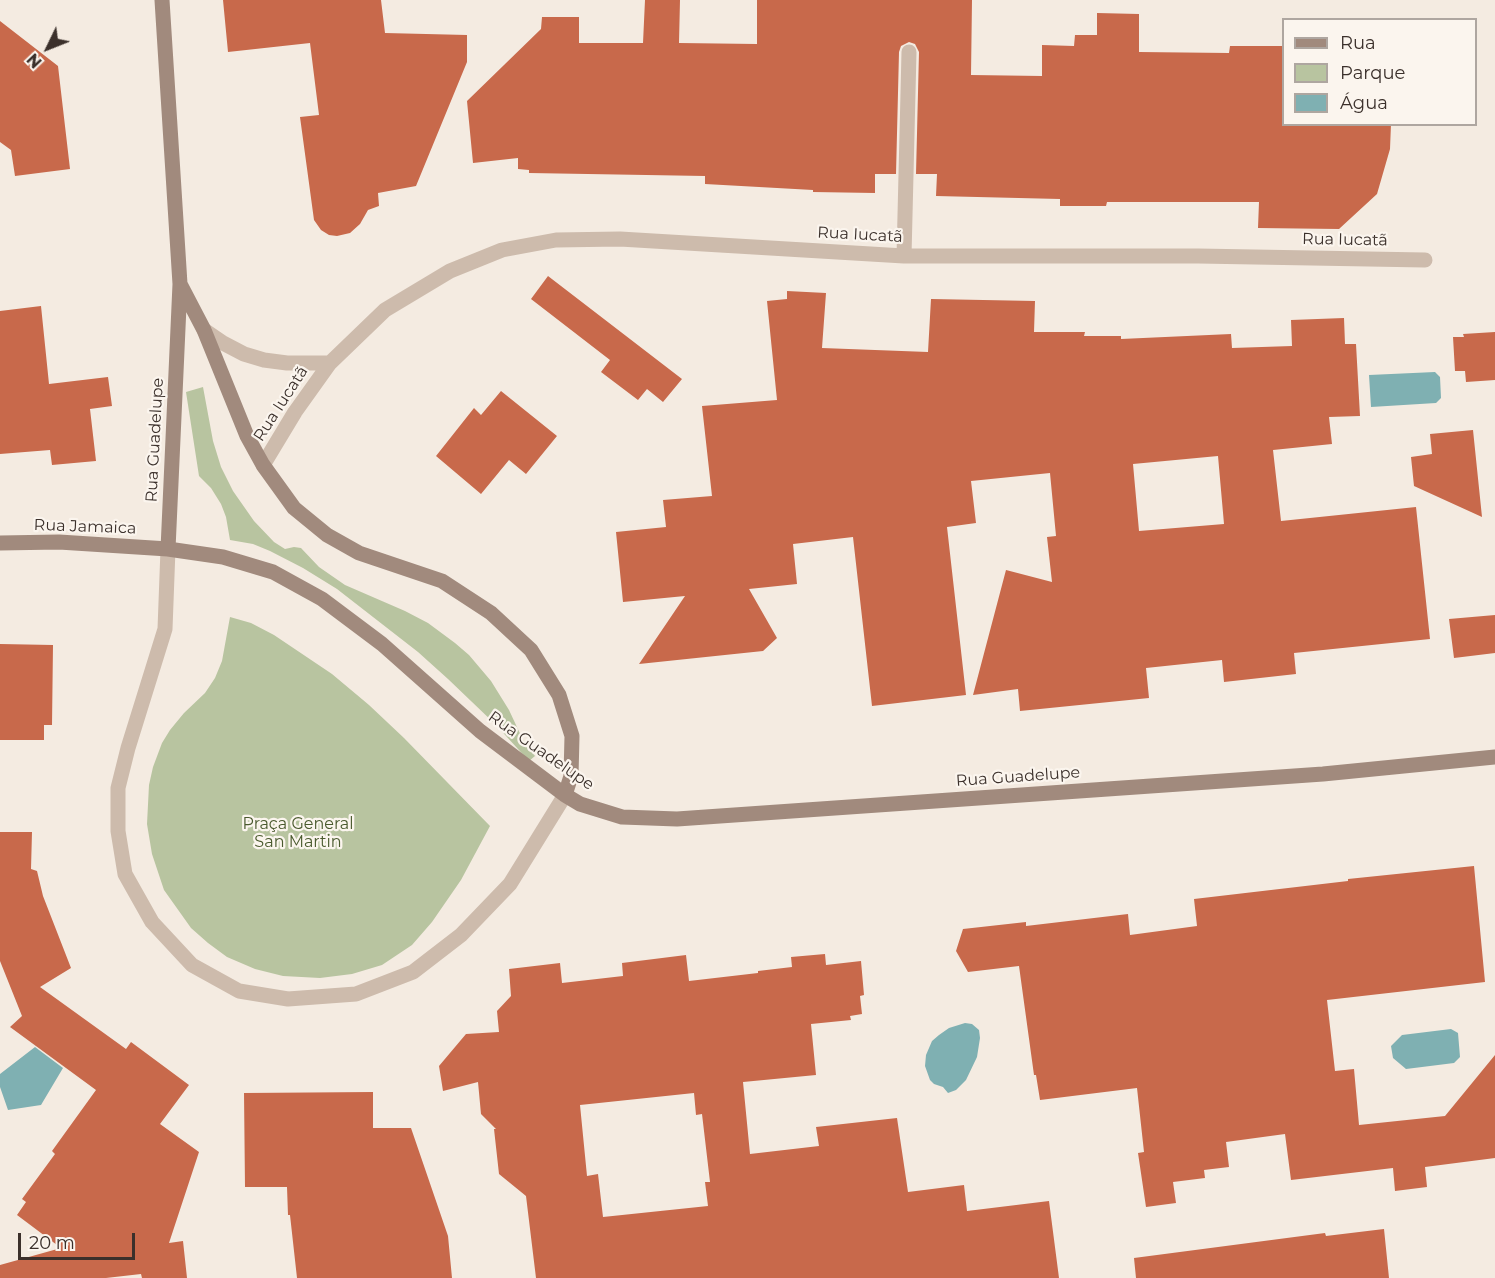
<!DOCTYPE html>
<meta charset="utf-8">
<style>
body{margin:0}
#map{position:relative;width:1495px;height:1278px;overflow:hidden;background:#f4ebe1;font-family:Montserrat,sans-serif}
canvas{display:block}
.legend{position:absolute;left:1282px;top:18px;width:195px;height:108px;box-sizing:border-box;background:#fbf5ee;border:2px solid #aea6a0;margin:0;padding:8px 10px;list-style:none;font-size:18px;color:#3b302b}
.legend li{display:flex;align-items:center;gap:12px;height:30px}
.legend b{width:30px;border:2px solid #aea6a0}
.north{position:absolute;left:18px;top:18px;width:60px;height:60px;-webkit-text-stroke:4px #fbf5ee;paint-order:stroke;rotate:227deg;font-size:16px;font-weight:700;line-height:24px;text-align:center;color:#3b302b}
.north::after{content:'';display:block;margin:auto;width:21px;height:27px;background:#3b302b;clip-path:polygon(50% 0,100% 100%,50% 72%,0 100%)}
.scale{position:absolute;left:18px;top:1233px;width:117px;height:27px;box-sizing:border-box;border:3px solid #3b302b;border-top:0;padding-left:8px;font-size:18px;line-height:21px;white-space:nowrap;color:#3b302b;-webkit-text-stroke:4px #fbf5ee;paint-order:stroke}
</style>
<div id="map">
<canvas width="1495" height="1278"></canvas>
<ul class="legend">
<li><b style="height:8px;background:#a18a7d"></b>Rua</li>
<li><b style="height:16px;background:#b8c4a0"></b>Parque</li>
<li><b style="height:16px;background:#7fb0b2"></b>Água</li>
</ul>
<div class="north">N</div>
<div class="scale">20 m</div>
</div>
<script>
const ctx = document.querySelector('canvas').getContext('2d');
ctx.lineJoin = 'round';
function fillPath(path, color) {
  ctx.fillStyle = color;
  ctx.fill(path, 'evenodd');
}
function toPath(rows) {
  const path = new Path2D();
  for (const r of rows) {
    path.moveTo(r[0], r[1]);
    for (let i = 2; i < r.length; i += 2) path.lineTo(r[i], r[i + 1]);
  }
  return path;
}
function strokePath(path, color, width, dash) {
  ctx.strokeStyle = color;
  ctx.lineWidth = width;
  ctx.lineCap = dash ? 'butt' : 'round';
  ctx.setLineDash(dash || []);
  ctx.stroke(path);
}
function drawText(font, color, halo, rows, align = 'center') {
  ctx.font = font + ' Montserrat,sans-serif';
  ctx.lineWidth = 4.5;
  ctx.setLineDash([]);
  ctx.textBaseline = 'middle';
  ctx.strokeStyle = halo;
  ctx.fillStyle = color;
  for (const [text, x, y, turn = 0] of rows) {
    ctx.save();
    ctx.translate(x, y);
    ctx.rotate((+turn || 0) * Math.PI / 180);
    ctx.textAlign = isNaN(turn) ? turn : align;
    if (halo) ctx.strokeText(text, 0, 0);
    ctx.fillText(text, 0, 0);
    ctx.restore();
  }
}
const green = toPath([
 [203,387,213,441,221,467,233,491,254,521,274,542,285,549,294,547,301,548,319,567,345,585,405,611,428,623,455,643,469,655,491,681,509,710,523,740,535,756,529,761,495,724,448,679,418,652,337,589,303,568,270,551,253,544,230,540,226,517,221,504,211,488,199,476,186,392],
 [230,617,251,623,274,635,332,674,369,705,404,738,490,826,461,880,432,922,412,945,382,965,352,974,320,978,283,976,255,969,227,957,208,943,191,928,164,890,152,854,147,824,149,785,153,767,162,743,170,730,184,713,205,693,215,678,222,661]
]);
const water = toPath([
 [1435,372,1440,377,1441,398,1436,403,1371,407,1369,375],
 [965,1023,972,1024,979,1030,980,1038,977,1057,966,1080,956,1090,948,1093,943,1087,934,1084,930,1080,925,1066,926,1055,932,1041,939,1035,949,1028],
 [1451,1029,1458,1033,1460,1057,1454,1063,1406,1069,1393,1058,1391,1046,1402,1035],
 [35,1047,63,1068,41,1105,8,1110,0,1087,0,1074]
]);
const building = toPath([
 [223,0,381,0,385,33,467,35,467,62,416,186,378,193,379,206,368,210,360,224,350,233,337,236,329,235,321,230,314,220,300,117,319,115,310,43,228,52],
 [645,0,680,0,679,43,757,44,757,0,972,0,971,75,1042,76,1042,45,1074,46,1075,35,1097,35,1097,13,1139,14,1139,52,1229,53,1230,46,1284,46,1284,124,1391,124,1390,149,1377,194,1339,229,1258,228,1259,202,1107,202,1106,206,1060,206,1060,199,936,196,937,174,916,174,919,52,915,44,909,42,901,46,899,52,896,174,875,174,875,193,813,192,813,190,705,184,705,176,529,173,529,170,518,169,518,158,473,163,467,101,541,29,542,17,579,17,579,43,643,43],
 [0,21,58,66,70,169,15,176,11,150,0,142],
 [548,276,682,379,663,402,647,389,638,400,601,372,610,360,531,299],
 [787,291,826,293,822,348,928,352,931,299,1035,301,1034,332,1085,332,1084,336,1121,336,1121,339,1231,334,1232,348,1292,346,1291,320,1344,318,1345,344,1356,344,1360,416,1329,417,1332,444,1273,450,1281,521,1416,507,1430,639,1294,653,1296,674,1224,682,1222,660,1146,668,1149,698,1020,711,1018,689,973,695,1006,570,1052,582,1047,537,1056,536,1050,473,971,481,976,523,947,527,966,695,872,706,853,537,793,544,797,584,749,589,777,638,763,651,639,664,685,596,623,602,616,532,666,527,663,500,712,496,702,406,777,400,767,301,787,299],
 [1218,456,1224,524,1139,531,1133,464],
 [41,306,49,384,108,377,112,406,90,409,96,461,52,465,50,450,0,454,0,311],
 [1495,332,1495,380,1466,382,1465,371,1455,371,1453,337,1464,337,1463,334],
 [501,391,557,436,526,474,509,460,481,494,436,456,474,408,481,415],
 [1473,430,1482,517,1414,486,1411,457,1432,454,1430,434],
 [1495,615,1495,653,1454,658,1449,619],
 [0,644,53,645,52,725,44,725,44,740,0,740],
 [0,832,32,832,31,869,37,871,43,896,71,968,40,987,126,1049,131,1042,189,1085,160,1124,199,1152,169,1243,183,1241,187,1278,142,1278,141,1274,106,1278,0,1278,0,1265,61,1248,17,1215,26,1202,22,1199,55,1154,52,1151,96,1090,10,1027,22,1016,0,961],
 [1474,866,1485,982,1327,1000,1335,1071,1354,1069,1359,1125,1445,1116,1495,1055,1495,1158,1425,1167,1427,1187,1395,1191,1393,1168,1291,1180,1285,1134,1226,1142,1229,1167,1204,1170,1205,1178,1173,1182,1176,1203,1146,1207,1138,1153,1144,1152,1137,1088,1040,1100,1036,1075,1034,1075,1019,966,968,972,956,951,963,929,1026,922,1026,926,1128,914,1130,935,1197,926,1194,899,1348,881,1348,879],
 [825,954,826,965,861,961,864,995,860,996,862,1014,850,1016,851,1020,811,1024,816,1075,743,1082,750,1154,819,1146,816,1127,897,1118,908,1192,964,1185,967,1211,1049,1201,1059,1278,536,1278,526,1196,499,1174,494,1129,496,1129,481,1114,478,1082,443,1091,439,1066,466,1034,499,1032,497,1011,511,996,509,969,560,963,562,983,623,976,622,963,686,955,689,981,758,973,758,971,792,967,791,957],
 [694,1093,696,1115,702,1114,710,1182,705,1182,708,1206,603,1217,598,1174,587,1176,580,1105],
 [373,1092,373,1128,411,1128,448,1236,452,1278,297,1278,290,1215,288,1215,287,1187,245,1187,244,1093],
 [1384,1229,1389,1278,1136,1278,1134,1258,1325,1233,1326,1236]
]);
const street = toPath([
 [904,256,909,52],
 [204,330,223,343,244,354,264,360,287,363,330,363],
 [263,465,295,412,330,363,385,310,450,271,502,250,556,240,620,239,904,256,1198,256,1425,260],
 [168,549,165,629,128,748,118,788,118,831,125,874,152,922,192,965,239,991,288,999,356,994,413,972,461,935,510,884,565,795]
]);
const secondary = toPath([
 [162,0,180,284,168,549],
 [180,284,204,330,247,436,263,465,294,508,327,535,359,553,442,581,491,613,531,650,559,695,572,736,571,776,565,795],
 [0,543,59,542,168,549,223,557,273,572,322,599,382,644,480,731,565,795,580,804,622,817,677,819,1323,774,1495,757]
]);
const streetNames = [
 ["Rua Iucatã",860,235,3],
 ["Rua Iucatã",1345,240,1],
 ["Rua Iucatã",281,404,-57],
 ["Rua Guadelupe",155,440,-87],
 ["Rua Jamaica",85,527,2],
 ["Rua Guadelupe",541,751,35],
 ["Rua Guadelupe",1018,777,-4]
];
const parkNames = [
 ["Praça General",298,824],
 ["San Martin",298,842]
];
fillPath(green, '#b8c4a0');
fillPath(water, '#7fb0b2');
fillPath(building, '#c8694b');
strokePath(street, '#cdbbac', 15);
strokePath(secondary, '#a18a7d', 15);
drawText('16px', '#3b302b', '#fbf5ee', streetNames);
drawText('16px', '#4a5a2e', '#fbf5ee', parkNames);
</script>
